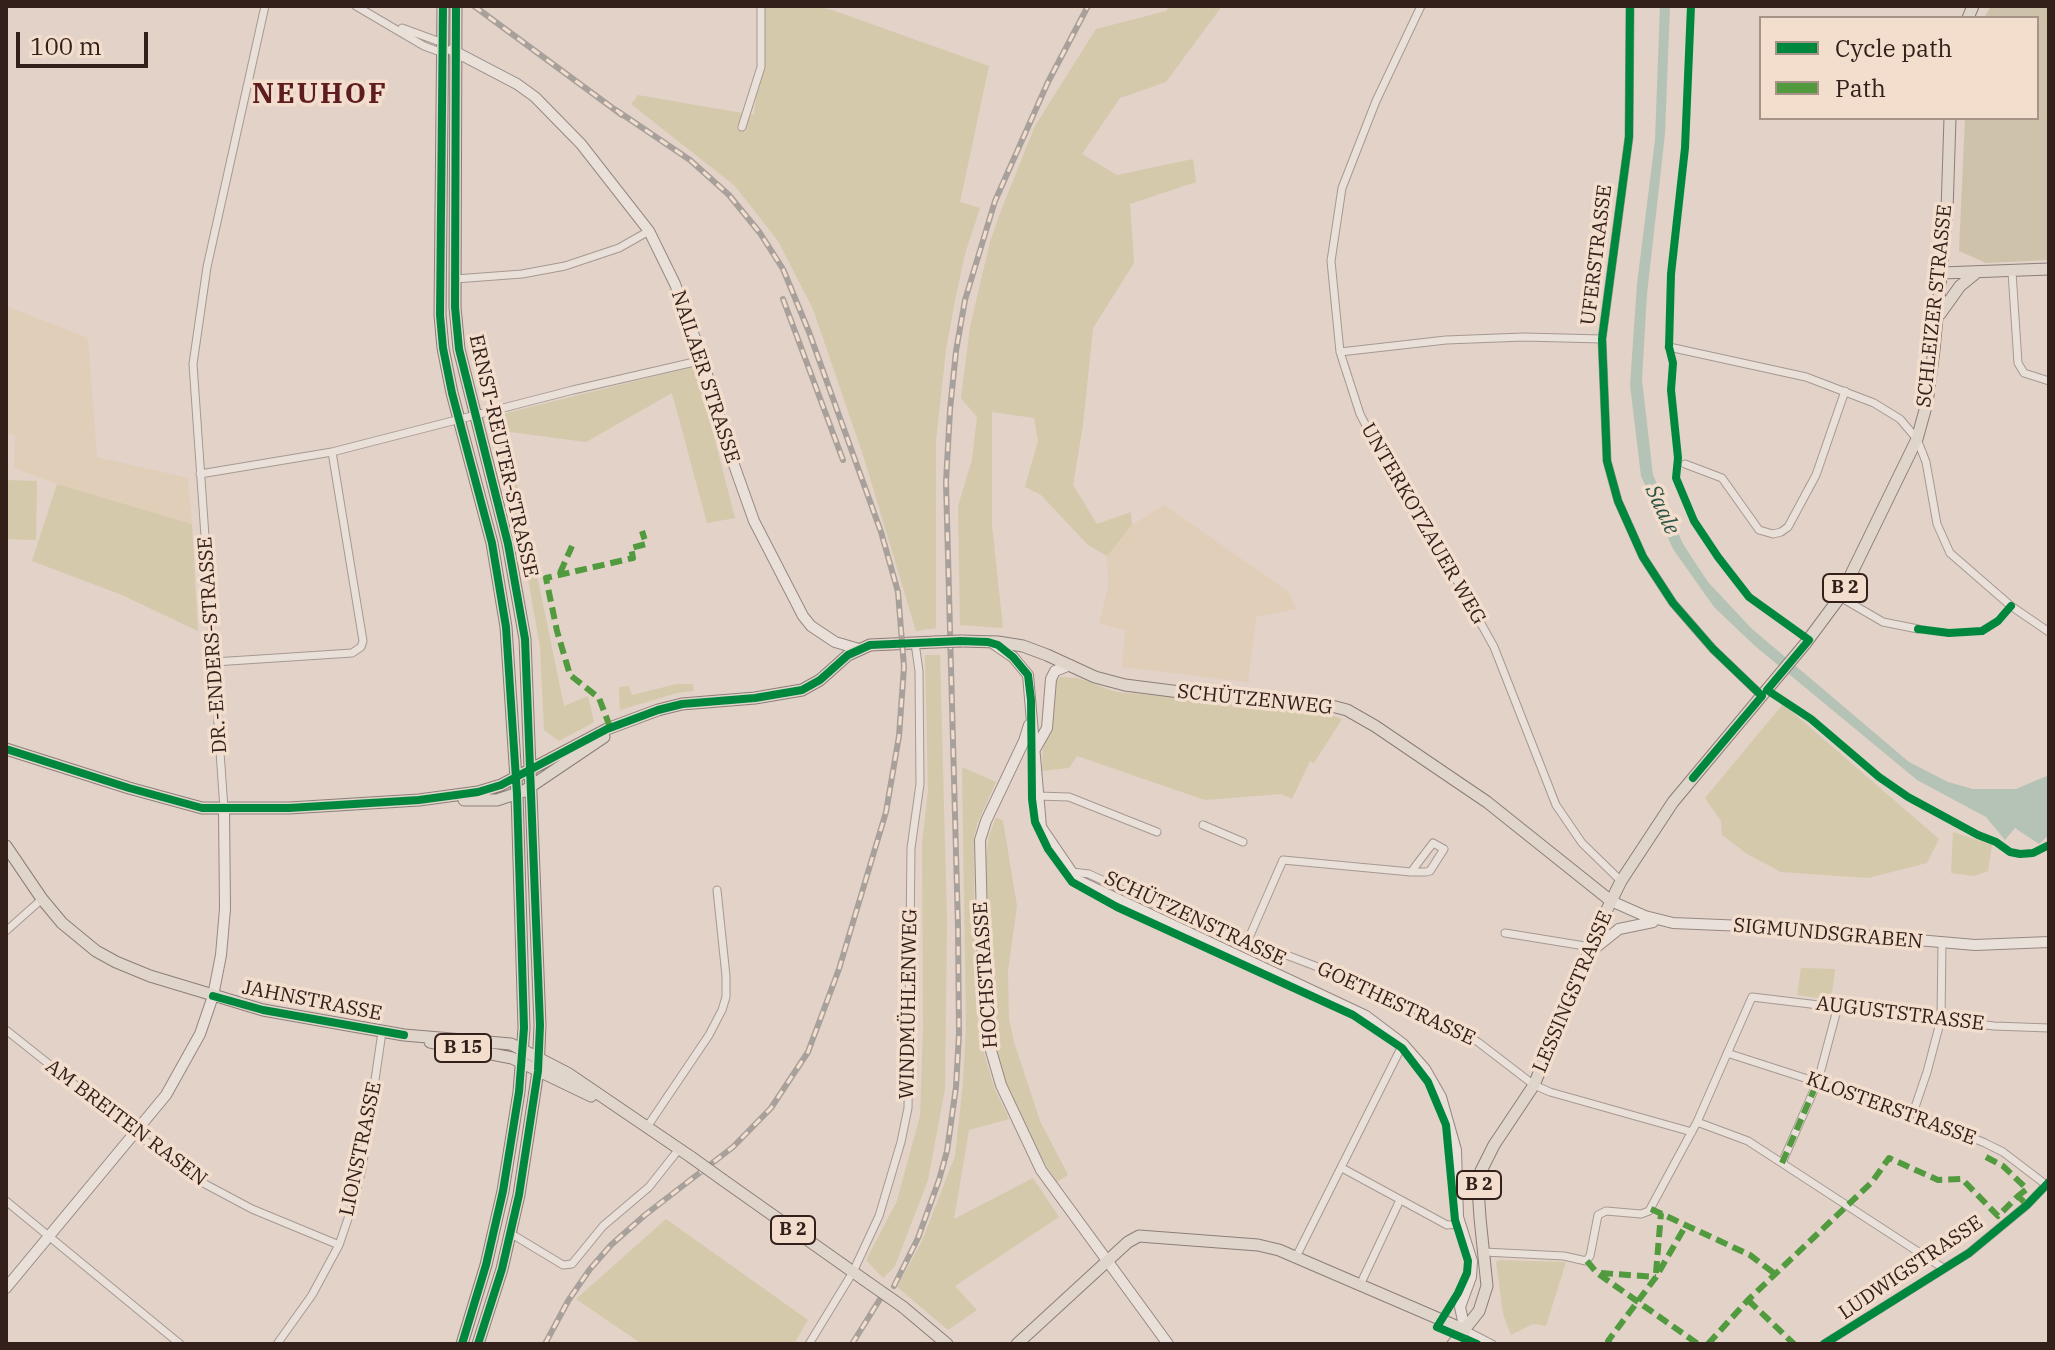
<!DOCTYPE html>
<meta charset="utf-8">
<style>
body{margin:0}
#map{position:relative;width:2055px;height:1350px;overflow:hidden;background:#e2d2c8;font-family:"IBM Plex Serif",serif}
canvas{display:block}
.frame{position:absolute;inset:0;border:8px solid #33201b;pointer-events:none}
.legend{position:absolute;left:1759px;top:16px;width:280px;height:104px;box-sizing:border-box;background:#f3decd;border:2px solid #a69286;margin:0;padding:10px 14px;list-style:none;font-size:24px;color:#33201b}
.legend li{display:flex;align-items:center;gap:16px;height:40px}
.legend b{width:40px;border:2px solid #a69286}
.scale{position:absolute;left:16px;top:32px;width:132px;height:36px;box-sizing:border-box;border:4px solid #33201b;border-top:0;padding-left:10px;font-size:24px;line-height:28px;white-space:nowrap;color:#33201b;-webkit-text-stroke:6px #f3decd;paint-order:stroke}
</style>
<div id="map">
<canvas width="2055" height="1350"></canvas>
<div class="frame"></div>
<ul class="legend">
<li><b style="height:10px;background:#00873e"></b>Cycle path</li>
<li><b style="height:10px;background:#519a3e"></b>Path</li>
</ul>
<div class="scale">100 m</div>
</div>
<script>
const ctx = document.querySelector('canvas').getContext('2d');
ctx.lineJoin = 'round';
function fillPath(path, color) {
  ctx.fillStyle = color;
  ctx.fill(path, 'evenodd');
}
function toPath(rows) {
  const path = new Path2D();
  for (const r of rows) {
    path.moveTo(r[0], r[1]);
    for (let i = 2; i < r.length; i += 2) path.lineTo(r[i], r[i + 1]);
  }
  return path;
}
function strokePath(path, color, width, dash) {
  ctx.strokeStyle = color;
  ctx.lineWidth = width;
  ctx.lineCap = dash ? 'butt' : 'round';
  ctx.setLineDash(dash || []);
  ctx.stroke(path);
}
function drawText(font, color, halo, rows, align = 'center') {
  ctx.font = font + ' "IBM Plex Serif",serif';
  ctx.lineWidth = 7;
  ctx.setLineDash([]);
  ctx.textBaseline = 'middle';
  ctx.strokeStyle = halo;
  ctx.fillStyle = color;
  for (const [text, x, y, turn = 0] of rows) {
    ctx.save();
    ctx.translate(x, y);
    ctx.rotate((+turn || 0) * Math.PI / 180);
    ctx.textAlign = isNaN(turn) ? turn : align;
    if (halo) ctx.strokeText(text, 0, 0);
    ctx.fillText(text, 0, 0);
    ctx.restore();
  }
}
const farmland = toPath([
 [6,306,88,338,97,457,188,478,192,524,57,484,14,468,15,435,6,432],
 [1164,505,1289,592,1296,609,1256,617,1248,682,1122,667,1125,630,1099,623,1108,587,1107,556,1132,525]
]);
const green = toPath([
 [765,6,816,6,835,11,989,66,960,202,980,208,965,254,955,300,946,350,936,440,936,628,916,631,864,458,813,309,778,241,735,186,631,104,638,95,754,115],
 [1169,6,1222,6,1166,82,1120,98,1082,154,1117,175,1193,159,1196,182,1130,204,1134,263,1093,328,1083,425,1073,485,1097,524,1131,512,1132,525,1107,556,1088,545,1041,495,1025,487,1038,441,1034,418,992,412,992,525,1003,628,960,625,958,506,972,460,977,417,961,398,970,327,990,242,1000,213,1035,126,1096,29,1166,11],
 [696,366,735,518,707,523,672,393,586,442,503,431,523,507,564,706,588,696,594,722,559,741,544,730,540,647,520,533,490,417],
 [6,480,37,481,36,540,6,539],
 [57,484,192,524,198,631,122,595,32,561],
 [925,655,940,655,947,921,945,1089,928,1180,895,1266,883,1278,866,1260,897,1201,920,1116,923,1029,922,843,928,791],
 [1060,677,1078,678,1116,692,1314,709,1342,719,1314,763,1310,761,1292,799,1281,794,1205,800,1077,756,1069,768,1042,771,1043,743,1051,732,1053,688],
 [677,684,693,684,694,691,677,693,620,710,619,687,629,686,632,695],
 [1783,704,1939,839,1927,863,1868,878,1781,872,1747,854,1722,835,1721,821,1705,798],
 [962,767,996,782,977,824,974,838,975,976,977,1011,983,1049,994,1087,1009,1119,969,1130,954,1219,1033,1178,1059,1217,955,1286,977,1310,948,1330,897,1287,922,1241,955,1156,963,1083,966,1026],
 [996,817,1003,821,1017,906,1008,971,1009,1019,1014,1042,1040,1121,1068,1175,1057,1182,1040,1156,1006,1083,998,1060,992,1027,986,857,989,836],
 [1953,832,1992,845,1988,871,1974,876,1951,873],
 [1801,968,1835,969,1831,1000,1797,995],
 [666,1219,808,1320,794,1344,642,1344,576,1299],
 [1499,1260,1566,1262,1546,1326,1533,1324,1511,1335,1503,1314,1497,1269,1496,1262]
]);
const cemetery = toPath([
 [1991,6,2049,6,2049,260,1986,263,1959,251,1965,118,2037,118,2037,18,1984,18]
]);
const water = toPath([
 [1660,6,1670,6,1665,134,1647,294,1642,380,1653,475,1683,544,1708,582,1751,628,1909,762,1948,782,1973,789,2016,789,2049,775,2049,835,2039,844,2015,828,2005,840,1986,817,1917,780,1755,646,1714,607,1673,549,1641,476,1630,385,1637,284,1655,140]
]);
const street = toPath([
 [356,6,424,46,443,53],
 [1421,6,1376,101,1342,188,1331,261,1340,352,1360,414,1396,484,1459,584,1494,647,1556,805,1582,843,1621,881],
 [1630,6,1629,137,1602,339,1607,461,1618,501,1643,557,1673,603,1713,649,1762,696],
 [402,28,443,43],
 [742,127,761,67,761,6],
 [2012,272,2018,363,2024,373,2049,381],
 [455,279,522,274,565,266,619,248,649,231],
 [1669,347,1806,377,1874,403,1900,419,1917,439,1926,462,1937,524,1950,553,2011,606,2049,632],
 [1340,352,1446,340,1524,337,1602,339],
 [1685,464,1722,478,1759,530,1773,534,1781,532,1788,527,1816,475,1845,391],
 [200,474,332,452,573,390,703,360],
 [1840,597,1883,622,1918,629],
 [214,662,352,653,361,647,363,641,332,452],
 [1037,796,1069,797,1157,832],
 [224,809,193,364,207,267,265,6],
 [1203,825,1243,842],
 [1072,872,1089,874,1165,909,1360,983,1401,1002,1478,1042,1534,1085,1550,1092,1692,1132],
 [6,931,42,899],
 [1505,933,1591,947],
 [1248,940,1283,860,1411,872,1426,872,1430,871,1444,849,1433,843,1411,872],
 [6,1030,190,1176,252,1209,339,1245],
 [1727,1053,1913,1113,1985,1143,2003,1152,2049,1187],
 [1913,1113,1927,1072,1941,1019,1942,943],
 [1697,1122,1748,1141,1943,1268],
 [647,1127,709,1035,722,1010,726,997,726,976,717,890],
 [1782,1163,1818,1081,1838,1006],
 [1342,1168,1447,1225,1460,1224],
 [6,1201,180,1344],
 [510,1233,563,1265,572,1264,603,1226,649,1187,679,1149],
 [1484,1252,1564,1256,1586,1261,1590,1256,1598,1215,1606,1211,1641,1214,1649,1211,1697,1122,1752,997,1994,1026,2049,1028],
 [1296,1257,1403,1044],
 [1360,1285,1400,1200],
 [1465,1330,1492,1344],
 [277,1344,312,1295,339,1245,352,1207,362,1169,382,1032],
 [809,1344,853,1272,879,1216,901,1142,908,1108,911,848,920,784,919,671,915,643],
 [1824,1344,1969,1253,2027,1205,2047,1184]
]);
const secondary = toPath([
 [452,50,517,84,535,97,581,144,649,231,675,284,703,360,728,448,754,521,803,616,811,626,835,642,859,649],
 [994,644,1013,657,1028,675,1041,827,1077,880,1366,1016,1403,1044,1425,1069,1441,1097,1456,1150,1458,1217,1472,1261,1471,1277,1460,1307,1465,1330],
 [1029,725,1024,741,986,821,980,840,984,1005,990,1047,1001,1085,1041,1170,1168,1344],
 [1034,751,1047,728,1051,679,1055,671,1070,665],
 [1611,901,1645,916,1673,923,1768,927,1975,945,2049,942],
 [1590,952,1619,929,1653,922],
 [6,1288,166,1095,200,1034,213,996,221,955,225,909,224,809]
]);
const primary = toPath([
 [443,6,440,315,443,348,452,393,492,543,506,627,517,794,524,1028,519,1092,503,1191,486,1265,462,1344],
 [456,6,455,307,459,349,508,544,525,639,540,1025,538,1071,519,1195,502,1269,478,1344],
 [1968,18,1973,6],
 [1942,273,2049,269],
 [1940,314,1960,286,1976,273],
 [961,641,998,642,1023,646,1047,655,1095,677,1125,685,1180,692,1282,699,1324,704,1347,710,1375,726,1487,802,1611,901],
 [6,749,129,788,202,808,289,808,419,800,478,792,501,785,607,729,658,710,682,704,755,698,802,690,820,680,848,655,870,645,935,642],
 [464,800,497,800,524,791,604,737],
 [6,846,42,899,62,923,96,951,116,962,150,976,263,1010,404,1035,511,1044,569,1074,691,1157],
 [430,1042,512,1058,591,1096],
 [723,1180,863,1279],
 [903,1307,947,1344],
 [1017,1344,1128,1242,1139,1236,1258,1245,1279,1250,1465,1330],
 [1453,1344,1479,1311,1487,1286,1480,1218,1478,1188,1481,1171,1494,1145,1534,1085,1601,922,1621,881,1673,802,1805,644,1840,597,1917,439,1927,403,1934,350,1947,211,1950,118]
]);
const rail = toPath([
 [474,6,622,115],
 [783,299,843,460],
 [894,1286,918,1238,939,1180,947,1151,956,1087,959,1034,958,927,946,482,950,410,956,351,965,300,995,201,1048,82,1088,6],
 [545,1344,568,1301,590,1269,611,1245,645,1215,733,1147,771,1108,808,1052,839,969,886,812,899,736,904,667,898,592,881,532,809,332,783,269,760,233,729,195,690,160,616,110],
 [852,1344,885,1291]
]);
const primaryBridge = toPath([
 [935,642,961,641],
 [691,1157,723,1180],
 [863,1279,903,1307]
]);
const quiet = toPath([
 [560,573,572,546],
 [610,727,599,698,570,675,557,631,546,578,633,558,631,548,646,544,642,531],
 [1986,1157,2003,1166,2027,1189,2018,1196],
 [1782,1163,1818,1081],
 [1651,1209,1750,1255,1775,1274],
 [1587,1261,1597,1273,1698,1344],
 [1601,1273,1656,1277],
 [1656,1273,1661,1213],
 [1748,1300,1794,1344],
 [1610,1344,1608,1341,1656,1277,1686,1225],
 [1708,1344,1748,1300,1872,1182,1889,1158,1938,1180,1962,1179,1998,1216,2018,1196,2027,1205]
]);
const cycleway = toPath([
 [443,6,440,315,443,348,452,393,492,543,506,627,517,794,524,1028,519,1092,503,1191,486,1265,462,1344],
 [456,6,455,307,459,349,508,544,525,639,540,1025,538,1071,519,1195,502,1269,478,1344],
 [1630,6,1629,137,1602,339,1607,461,1618,501,1643,557,1673,603,1713,649,1762,696,1693,778],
 [1691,6,1685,148,1671,274,1669,347,1673,363,1671,390,1678,458,1676,478,1694,521,1718,557,1749,597,1809,640,1767,690,1811,719,1879,777,1908,797,1978,835,1996,842,2010,852,2020,854,2033,853,2049,845],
 [1918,629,1949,633,1982,631,1998,621,2011,606],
 [6,749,129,788,202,808,289,808,419,800,478,792,501,785,607,729,658,710,682,704,755,698,802,690,820,680,848,655,870,645,961,641,988,642,998,645,1013,657,1028,675,1031,700,1032,799,1035,822,1048,849,1072,882,1117,907,1353,1015,1402,1048,1428,1082,1446,1125,1455,1220,1468,1261,1467,1273,1458,1293,1437,1327,1477,1344],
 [213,996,263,1010,404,1035],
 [1824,1344,1969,1253,2027,1205,2049,1182]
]);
const shields = [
 [1845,588,44],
 [463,1048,56],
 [1479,1185,44],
 [793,1230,44]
];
const shieldNames = [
 ["B 2",1845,588],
 ["B 15",463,1048],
 ["B 2",1479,1185],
 ["B 2",793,1230]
];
const streetNames = [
 ["UFERSTRASSE",1597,255,-83],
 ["SCHLEIZER STRASSE",1935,306,-84],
 ["NAILAER STRASSE",705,377,72],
 ["ERNST-REUTER-STRASSE",503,456,77],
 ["UNTERKOTZAUER WEG",1423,524,60],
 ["DR.-ENDERS-STRASSE",213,645,-94],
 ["SCHÜTZENWEG",1255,700,6],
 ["SCHÜTZENSTRASSE",1195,919,25],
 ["SIGMUNDSGRABEN",1828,934,5],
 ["HOCHSTRASSE",986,975,-94],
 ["LESSINGSTRASSE",1573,992,-67],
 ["JAHNSTRASSE",312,1001,11],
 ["WINDMÜHLENWEG",909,1004,-89],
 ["GOETHESTRASSE",1396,1004,25],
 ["AUGUSTSTRASSE",1900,1014,7],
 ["KLOSTERSTRASSE",1891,1109,20],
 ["AM BREITEN RASEN",126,1123,37],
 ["LIONSTRASSE",361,1149,-78],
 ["LUDWIGSTRASSE",1911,1268,-34]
];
const waterNames = [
 ["Saale",1662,510,65]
];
const districtNames = [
 ["NEUHOF",320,95]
];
fillPath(farmland, '#e1ceb8');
fillPath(green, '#d4c9aa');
fillPath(cemetery, '#cec3aa');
fillPath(water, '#b4c3b5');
strokePath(street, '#a69992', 9);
strokePath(secondary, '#968882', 12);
strokePath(primary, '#8b7e79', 13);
strokePath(street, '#e9e0da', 7);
strokePath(secondary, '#e9e0da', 10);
strokePath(primary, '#e0d5cb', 11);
strokePath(rail, '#a8a09b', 6);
strokePath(rail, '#f3decd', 3, [9]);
strokePath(primaryBridge, '#8b7e79', 13, []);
strokePath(primaryBridge, '#e0d5cb', 11);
strokePath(quiet, '#519a3e', 6, [12, 6]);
strokePath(cycleway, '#00873e', 8);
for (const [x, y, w] of shields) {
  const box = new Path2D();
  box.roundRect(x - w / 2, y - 14, w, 28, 6);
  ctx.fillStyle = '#f3decd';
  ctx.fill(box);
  strokePath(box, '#33201b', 2);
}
drawText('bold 18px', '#33201b', null, shieldNames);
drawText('20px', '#33201b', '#f3decd', streetNames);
drawText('italic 22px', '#2b5245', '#f3decd', waterNames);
ctx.letterSpacing = '2px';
drawText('bold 28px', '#5e1c20', '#f3decd', districtNames);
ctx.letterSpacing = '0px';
</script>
